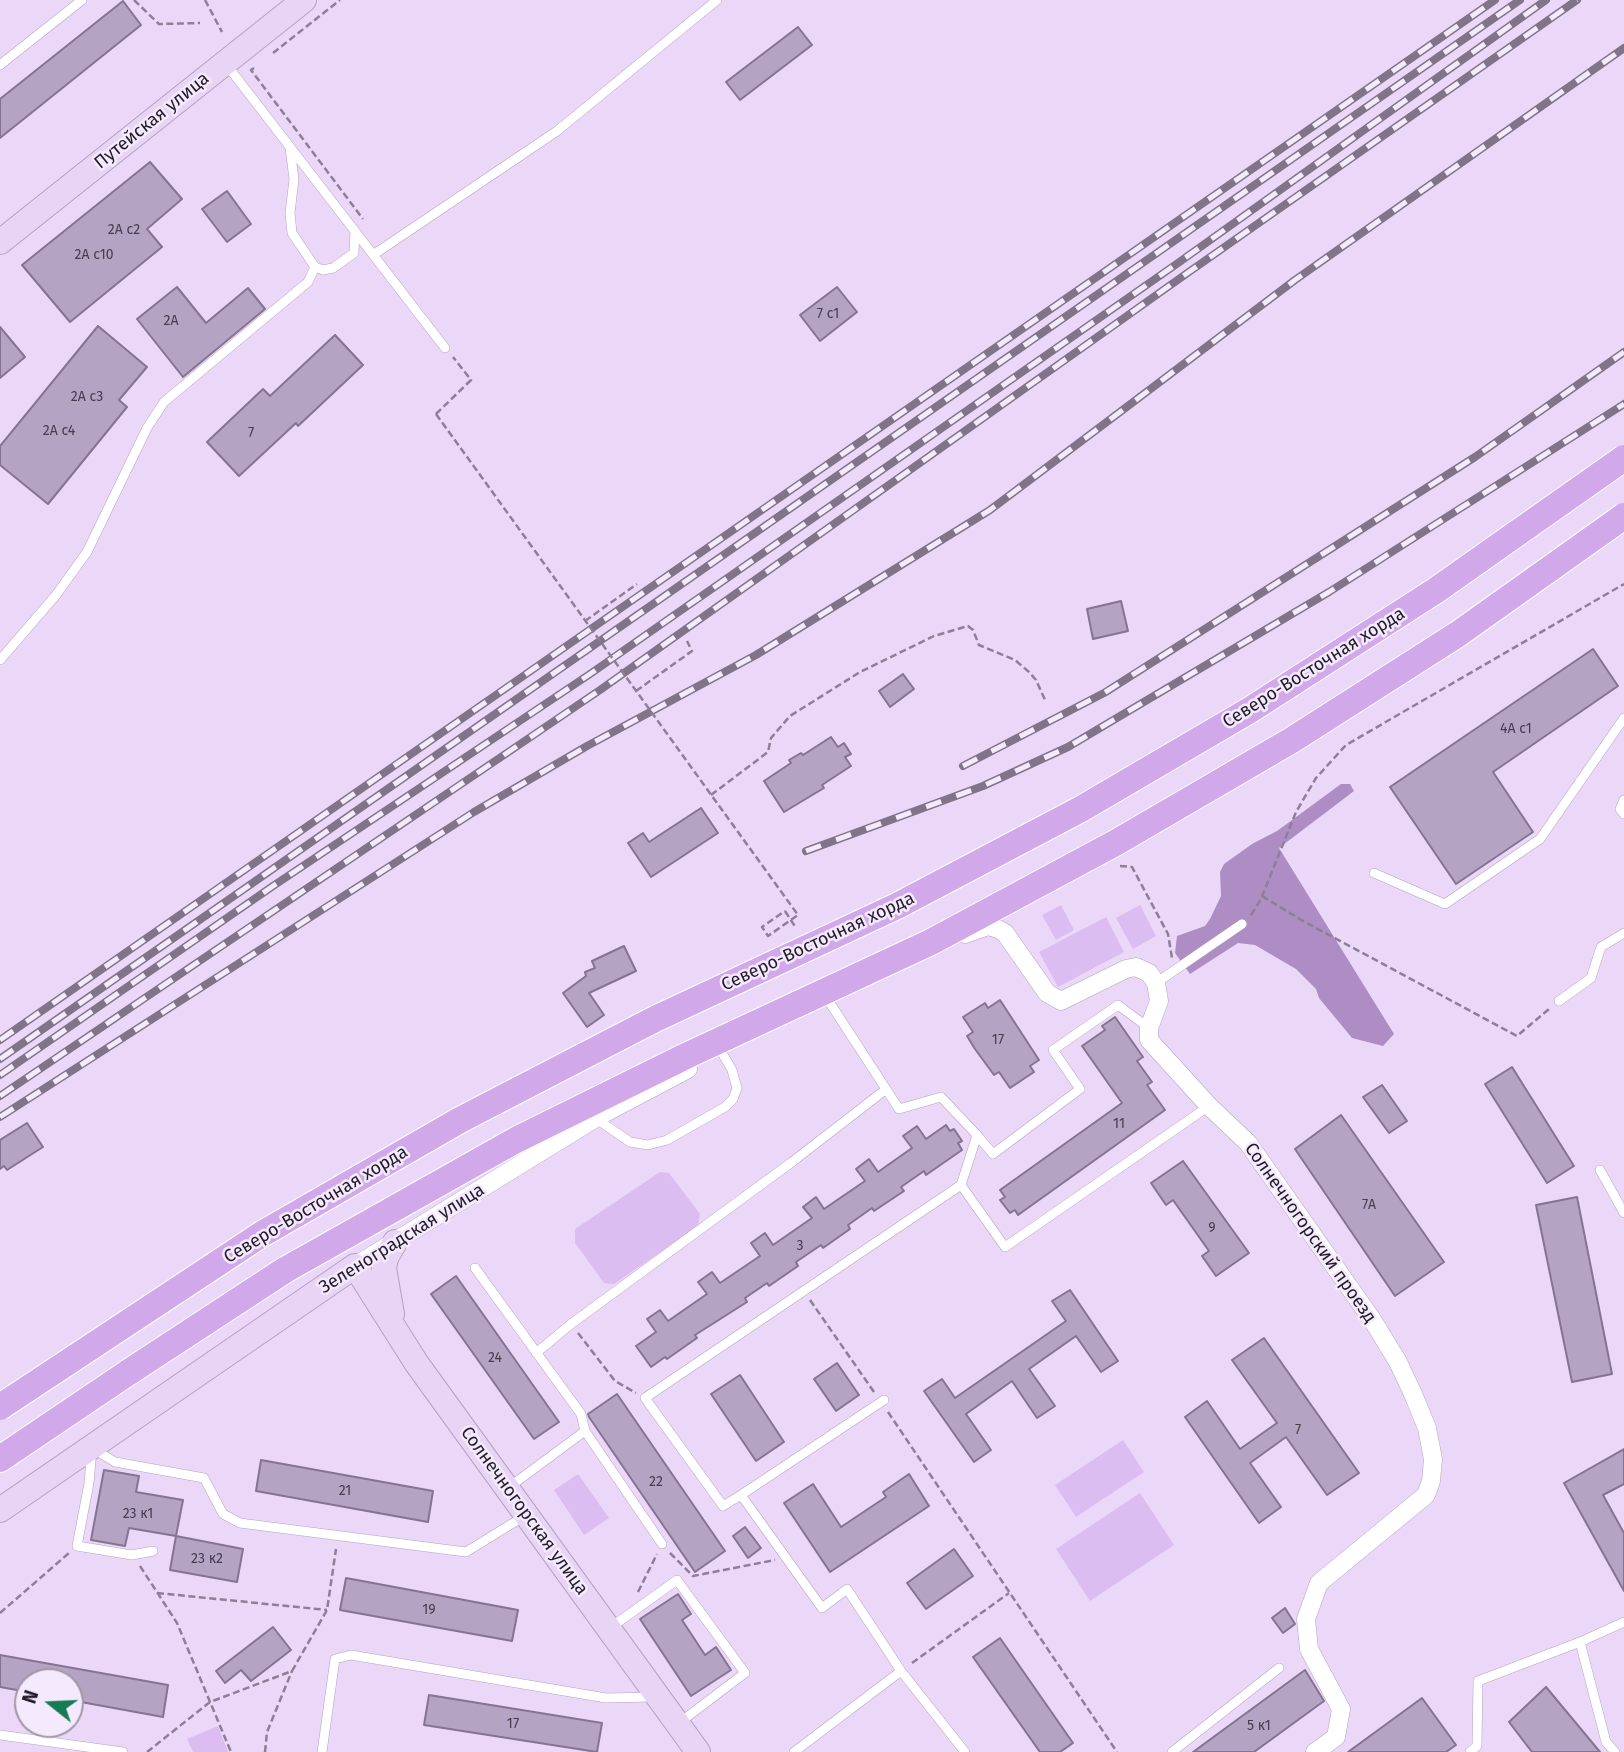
<!DOCTYPE html>
<meta charset="utf-8">
<style>
body{margin:0}
#map{position:relative;width:1624px;height:1752px;overflow:hidden;background:#ebd8f9;font-family:"Fira Sans",sans-serif}
canvas{display:block}
.north{position:absolute;left:14px;top:1668px;width:70px;height:70px;box-sizing:border-box;background:#f4e9fd;border:2px solid #a097a7;border-radius:50%;rotate:288deg;font-size:19px;font-weight:700;line-height:28px;text-align:center;color:#221b27}
.north::after{content:'';display:block;margin:auto;width:24px;height:32px;background:#167a52;clip-path:polygon(50% 0,100% 100%,50% 72%,0 100%)}
</style>
<div id="map">
<canvas width="1624" height="1752"></canvas>
<div class="north">N</div>
</div>
<script>
const ctx = document.querySelector('canvas').getContext('2d');
ctx.lineJoin = 'round';
function fillPath(path, color) {
  ctx.fillStyle = color;
  ctx.fill(path, 'evenodd');
}
function toPath(rows) {
  const path = new Path2D();
  for (const r of rows) {
    path.moveTo(r[0], r[1]);
    for (let i = 2; i < r.length; i += 2) path.lineTo(r[i], r[i + 1]);
  }
  return path;
}
function strokePath(path, color, width, dash) {
  ctx.strokeStyle = color;
  ctx.lineWidth = width;
  ctx.lineCap = dash ? 'butt' : 'round';
  ctx.setLineDash(dash || []);
  ctx.stroke(path);
}
function drawText(font, color, halo, rows, align = 'center') {
  ctx.font = font + ' "Fira Sans",sans-serif';
  ctx.lineWidth = 5;
  ctx.setLineDash([]);
  ctx.textBaseline = 'middle';
  ctx.strokeStyle = halo;
  ctx.fillStyle = color;
  for (const [text, x, y, turn = 0] of rows) {
    ctx.save();
    ctx.translate(x, y);
    ctx.rotate((+turn || 0) * Math.PI / 180);
    ctx.textAlign = isNaN(turn) ? turn : align;
    if (halo) ctx.strokeText(text, 0, 0);
    ctx.fillText(text, 0, 0);
    ctx.restore();
  }
}
const green = toPath([
 [1061,905,1074,930,1056,940,1042,915],
 [1140,905,1156,936,1133,949,1116,918],
 [1106,917,1124,952,1058,987,1039,952],
 [660,1172,669,1173,700,1214,698,1226,614,1284,604,1283,575,1243,575,1229],
 [1123,1440,1144,1472,1076,1517,1055,1485],
 [578,1474,609,1518,584,1535,554,1490],
 [1140,1493,1174,1545,1090,1601,1056,1549],
 [218,1726,228,1752,193,1752,187,1739]
]);
const forest = toPath([
 [1341,784,1350,784,1354,791,1279,848,1394,1034,1383,1046,1352,1038,1319,998,1316,989,1296,969,1255,945,1238,943,1190,974,1175,953,1177,936,1205,926,1210,919,1221,896,1220,872,1224,864,1252,844,1277,831]
]);
const building = toPath([
 [123,1,141,25,0,138,0,99,123,1],
 [798,27,812,45,740,100,726,82,798,27],
 [150,162,182,199,147,229,162,247,70,322,22,265,150,162],
 [227,191,251,224,227,242,202,209,227,191],
 [177,287,206,323,248,288,265,309,183,377,137,319,177,287],
 [837,287,857,312,820,341,800,315,837,287],
 [98,326,147,367,119,400,127,407,48,504,0,465,0,446,98,326],
 [0,327,25,357,0,378,0,327],
 [335,335,363,365,298,426,296,423,239,476,207,442,263,389,270,396,335,335],
 [1121,601,1128,631,1093,639,1087,609,1121,601],
 [1593,649,1618,686,1493,772,1533,832,1456,884,1390,787,1593,649],
 [903,674,914,689,890,707,879,691,903,674],
 [831,737,838,747,844,743,851,754,845,757,851,766,822,785,824,788,784,812,764,781,791,763,789,760,801,753,803,755,831,737],
 [701,808,718,833,651,877,628,843,643,833,649,842,701,808],
 [624,946,636,971,589,993,604,1015,587,1027,563,993,586,976,585,972,595,968,592,961,624,946],
 [1000,1000,1039,1060,1030,1066,1034,1072,1010,1088,999,1072,994,1075,975,1049,967,1036,973,1032,963,1017,985,1003,988,1008,1000,1000],
 [1115,1017,1143,1057,1137,1061,1152,1082,1147,1085,1165,1110,1018,1215,1015,1210,1010,1213,1000,1200,1005,1197,1000,1190,1122,1103,1082,1046,1105,1030,1102,1026,1115,1017],
 [1512,1067,1574,1166,1547,1183,1485,1084,1512,1067],
 [1382,1085,1407,1121,1389,1133,1363,1097,1382,1085],
 [1341,1115,1444,1262,1395,1296,1295,1149,1341,1115],
 [27,1123,43,1147,7,1170,4,1166,0,1169,0,1140,27,1123],
 [946,1125,950,1131,954,1129,962,1141,958,1143,962,1150,926,1175,924,1171,901,1187,904,1191,874,1211,872,1208,848,1225,850,1229,823,1248,821,1245,796,1262,798,1266,769,1286,767,1283,745,1298,747,1302,695,1335,697,1338,667,1359,665,1357,651,1367,636,1346,656,1332,647,1319,660,1310,668,1321,707,1294,698,1282,712,1272,720,1283,760,1256,751,1243,765,1233,773,1245,812,1218,803,1207,816,1197,824,1209,865,1181,856,1169,869,1159,878,1172,912,1148,903,1136,917,1126,926,1139,946,1125],
 [1183,1161,1249,1253,1216,1276,1202,1256,1209,1251,1173,1200,1166,1205,1151,1183,1183,1161],
 [1577,1197,1612,1374,1572,1382,1536,1205,1577,1197],
 [456,1276,559,1422,534,1439,431,1294,456,1276],
 [1070,1290,1118,1361,1101,1372,1076,1336,1029,1369,1055,1406,1037,1418,1012,1381,966,1414,991,1450,974,1462,924,1391,942,1379,955,1398,1066,1321,1052,1301,1070,1290],
 [1264,1338,1359,1473,1327,1495,1286,1437,1250,1463,1281,1507,1259,1523,1185,1417,1207,1401,1240,1449,1277,1423,1232,1360,1264,1338],
 [837,1363,859,1395,836,1411,814,1379,837,1363],
 [740,1375,784,1442,756,1461,711,1394,740,1375],
 [617,1394,725,1551,695,1572,589,1417,588,1414,617,1394],
 [1624,1449,1624,1484,1603,1495,1624,1533,1624,1591,1564,1483,1624,1449],
 [261,1460,433,1491,428,1522,256,1491,261,1460],
 [104,1470,139,1476,136,1492,183,1500,176,1536,129,1528,125,1546,91,1540,104,1470],
 [909,1474,929,1506,830,1572,784,1503,813,1484,841,1527,886,1497,883,1492,909,1474],
 [745,1527,761,1548,748,1558,733,1536,745,1527],
 [176,1536,243,1549,237,1582,170,1570,176,1536],
 [954,1549,973,1576,926,1609,907,1583,954,1549],
 [346,1578,518,1610,512,1641,340,1610,346,1578],
 [678,1594,691,1614,682,1620,705,1655,716,1647,731,1670,691,1696,640,1619,678,1594],
 [1285,1608,1295,1624,1283,1633,1272,1618,1285,1608],
 [273,1627,291,1650,251,1681,241,1670,225,1683,216,1671,273,1627],
 [1000,1638,1073,1743,1060,1752,1040,1752,973,1657,1000,1638],
 [0,1655,168,1685,163,1717,70,1700,70,1682,28,1682,28,1692,0,1687,0,1655],
 [1305,1670,1324,1701,1254,1752,1193,1752,1305,1670],
 [1546,1687,1600,1752,1532,1752,1509,1722,1546,1687],
 [429,1695,602,1723,597,1752,424,1725,429,1695],
 [1422,1698,1456,1745,1446,1752,1348,1752,1422,1698]
]);
const path = toPath([
 [134,0,159,24,200,23],
 [205,0,222,32],
 [273,53,340,0],
 [254,68,251,70,363,219],
 [436,414,471,380,453,357],
 [585,621,637,584],
 [636,691,692,651,687,641],
 [711,795,768,752,771,738,790,716,860,672,934,636,968,626,973,630,979,645,1015,660,1029,672,1036,680,1046,702],
 [1120,866,1132,867,1168,934,1172,958],
 [1262,896,1303,921,1517,1036,1549,1009],
 [785,911,796,928],
 [1251,915,1261,899,1296,812,1316,778,1346,745,1624,584],
 [810,1300,874,1392],
 [578,1333,615,1381,636,1393],
 [888,1412,1117,1752],
 [670,1553,693,1576,775,1560],
 [140,1566,177,1623,231,1752],
 [638,1592,657,1554],
 [157,1593,327,1610],
 [0,1613,69,1553],
 [912,1663,1009,1593],
 [147,1752,210,1702,292,1671,327,1610,336,1549],
 [265,1752,267,1732,292,1671]
]);
const lane = toPath([
 [226,64,445,348],
 [0,65,82,0],
 [290,148,294,179,290,213,292,233,315,267,323,270,333,268,354,253,355,231],
 [373,255,557,131,717,0],
 [0,660,56,595,87,552,147,428,164,402,308,282,315,267],
 [1624,800,1620,809,1624,814],
 [1374,873,1445,904,1540,839,1624,718],
 [1156,983,1242,924],
 [1559,1001,1591,978,1601,947,1624,933],
 [599,1116,601,1122,630,1142,648,1145,667,1140,725,1107,733,1099,737,1088,732,1070,721,1051],
 [977,1135,993,1154,1080,1089,1053,1050,1118,1005,1149,1028],
 [1600,1170,1624,1213],
 [961,1185,1005,1247,1209,1106],
 [475,1268,581,1414,585,1431,662,1544],
 [536,1353,571,1324,792,1162,885,1090],
 [508,1488,585,1431],
 [741,1495,884,1400],
 [153,1551,132,1555,77,1546,89,1483,92,1448,115,1462,204,1478,223,1514,240,1523,466,1552,526,1515],
 [610,1628,677,1580,745,1673,679,1723],
 [1580,1642,1606,1742,1615,1752],
 [901,1671,965,1752],
 [0,1735,123,1752],
 [322,1752,335,1659,351,1655,606,1698,652,1697],
 [794,1752,901,1671,847,1589,822,1608,741,1495,723,1506,645,1398,961,1185,977,1135,941,1097,899,1109,828,1000],
 [1172,1752,1279,1668],
 [1470,1752,1477,1746,1478,1681,1580,1642,1624,1622]
]);
const street = toPath([
 [965,934,988,926,998,929,1005,933,1047,993,1061,1001,1126,969,1136,967,1149,973,1156,983,1159,1001,1149,1028,1149,1040,1209,1106,1248,1143,1373,1321,1398,1362,1413,1394,1427,1428,1433,1459,1431,1481,1426,1495,1319,1583,1306,1619,1309,1649,1341,1709,1336,1737,1315,1752],
 [355,1266,599,1116,688,1069]
]);
const secondary = toPath([
 [0,242,304,0],
 [392,1314,384,1268,386,1258,395,1242],
 [0,1510,355,1266,417,1364,698,1752]
]);
const primary = toPath([
 [0,1459,129,1372]
]);
const rail = toPath([
 [963,766,1104,693,1475,457,1624,352],
 [806,851,983,786,1068,747,1329,592,1624,404],
 [0,1040,1495,0],
 [0,1059,1520,0],
 [0,1075,273,886,590,674,1178,263,1546,0],
 [0,1096,600,690,1186,274,1577,0],
 [0,1117,474,812,587,746,756,655,990,510,1295,280,1624,48]
]);
const pathBridge = toPath([
 [436,414,798,915,768,936,762,927,785,911]
]);
const primaryBridge = toPath([
 [129,1372,285,1270,516,1140,686,1056,931,942,1117,842,1292,740,1458,634,1624,516],
 [0,1407,262,1234,460,1120,655,1019,897,906,1081,809,1250,710,1435,591,1624,458]
]);
const numberNames = [
 ["2А с2",124,230],
 ["2А с10",94,255],
 ["7 с1",828,314],
 ["2А",171,321],
 ["2А с3",87,397],
 ["2А с4",59,431],
 ["7",251,433],
 ["4А с1",1516,729],
 ["17",998,1040],
 ["11",1119,1124],
 ["7А",1369,1205],
 ["9",1212,1228],
 ["3",800,1246],
 ["24",495,1358],
 ["7",1298,1430],
 ["22",656,1482],
 ["21",345,1491],
 ["23 к1",138,1514],
 ["23 к2",207,1559],
 ["19",429,1610],
 ["17",513,1724],
 ["5 к1",1259,1726]
];
const streetNames = [
 ["Путейская улица",152,121,-39],
 ["Северо-Восточная хорда",1314,668,-32],
 ["Северо-Восточная хорда",818,942,-25],
 ["Северо-Восточная хорда",316,1205,-31],
 ["Солнечногорский проезд",1310,1233,55],
 ["Зеленоградская улица",402,1239,-32],
 ["Солнечногорская улица",524,1511,54]
];
fillPath(green, '#dbbdf2');
fillPath(forest, '#ae8dc5');
fillPath(building, '#b4a3c2');
strokePath(building, '#847491', 2);
strokePath(lane, '#b3a2c1', 10);
strokePath(street, '#b3a2c1', 19);
strokePath(secondary, '#b3a2c1', 26);
strokePath(primary, '#fff', 28);
strokePath(path, '#8c7f96', 2.5, [7, 3.5]);
strokePath(lane, '#fff', 9);
strokePath(street, '#fff', 18);
strokePath(secondary, '#e8d4f5', 24);
strokePath(primary, '#d1a9eb', 26);
strokePath(rail, '#81748a', 8);
strokePath(rail, '#f4e9fd', 5, [16]);
strokePath(primaryBridge, '#fff', 28, []);
strokePath(pathBridge, '#8c7f96', 2.5, [7, 3.5]);
strokePath(primaryBridge, '#d1a9eb', 26);
drawText('14px', '#463d4e', null, numberNames);
drawText('18px', '#221b27', '#f4e9fd', streetNames);
</script>
